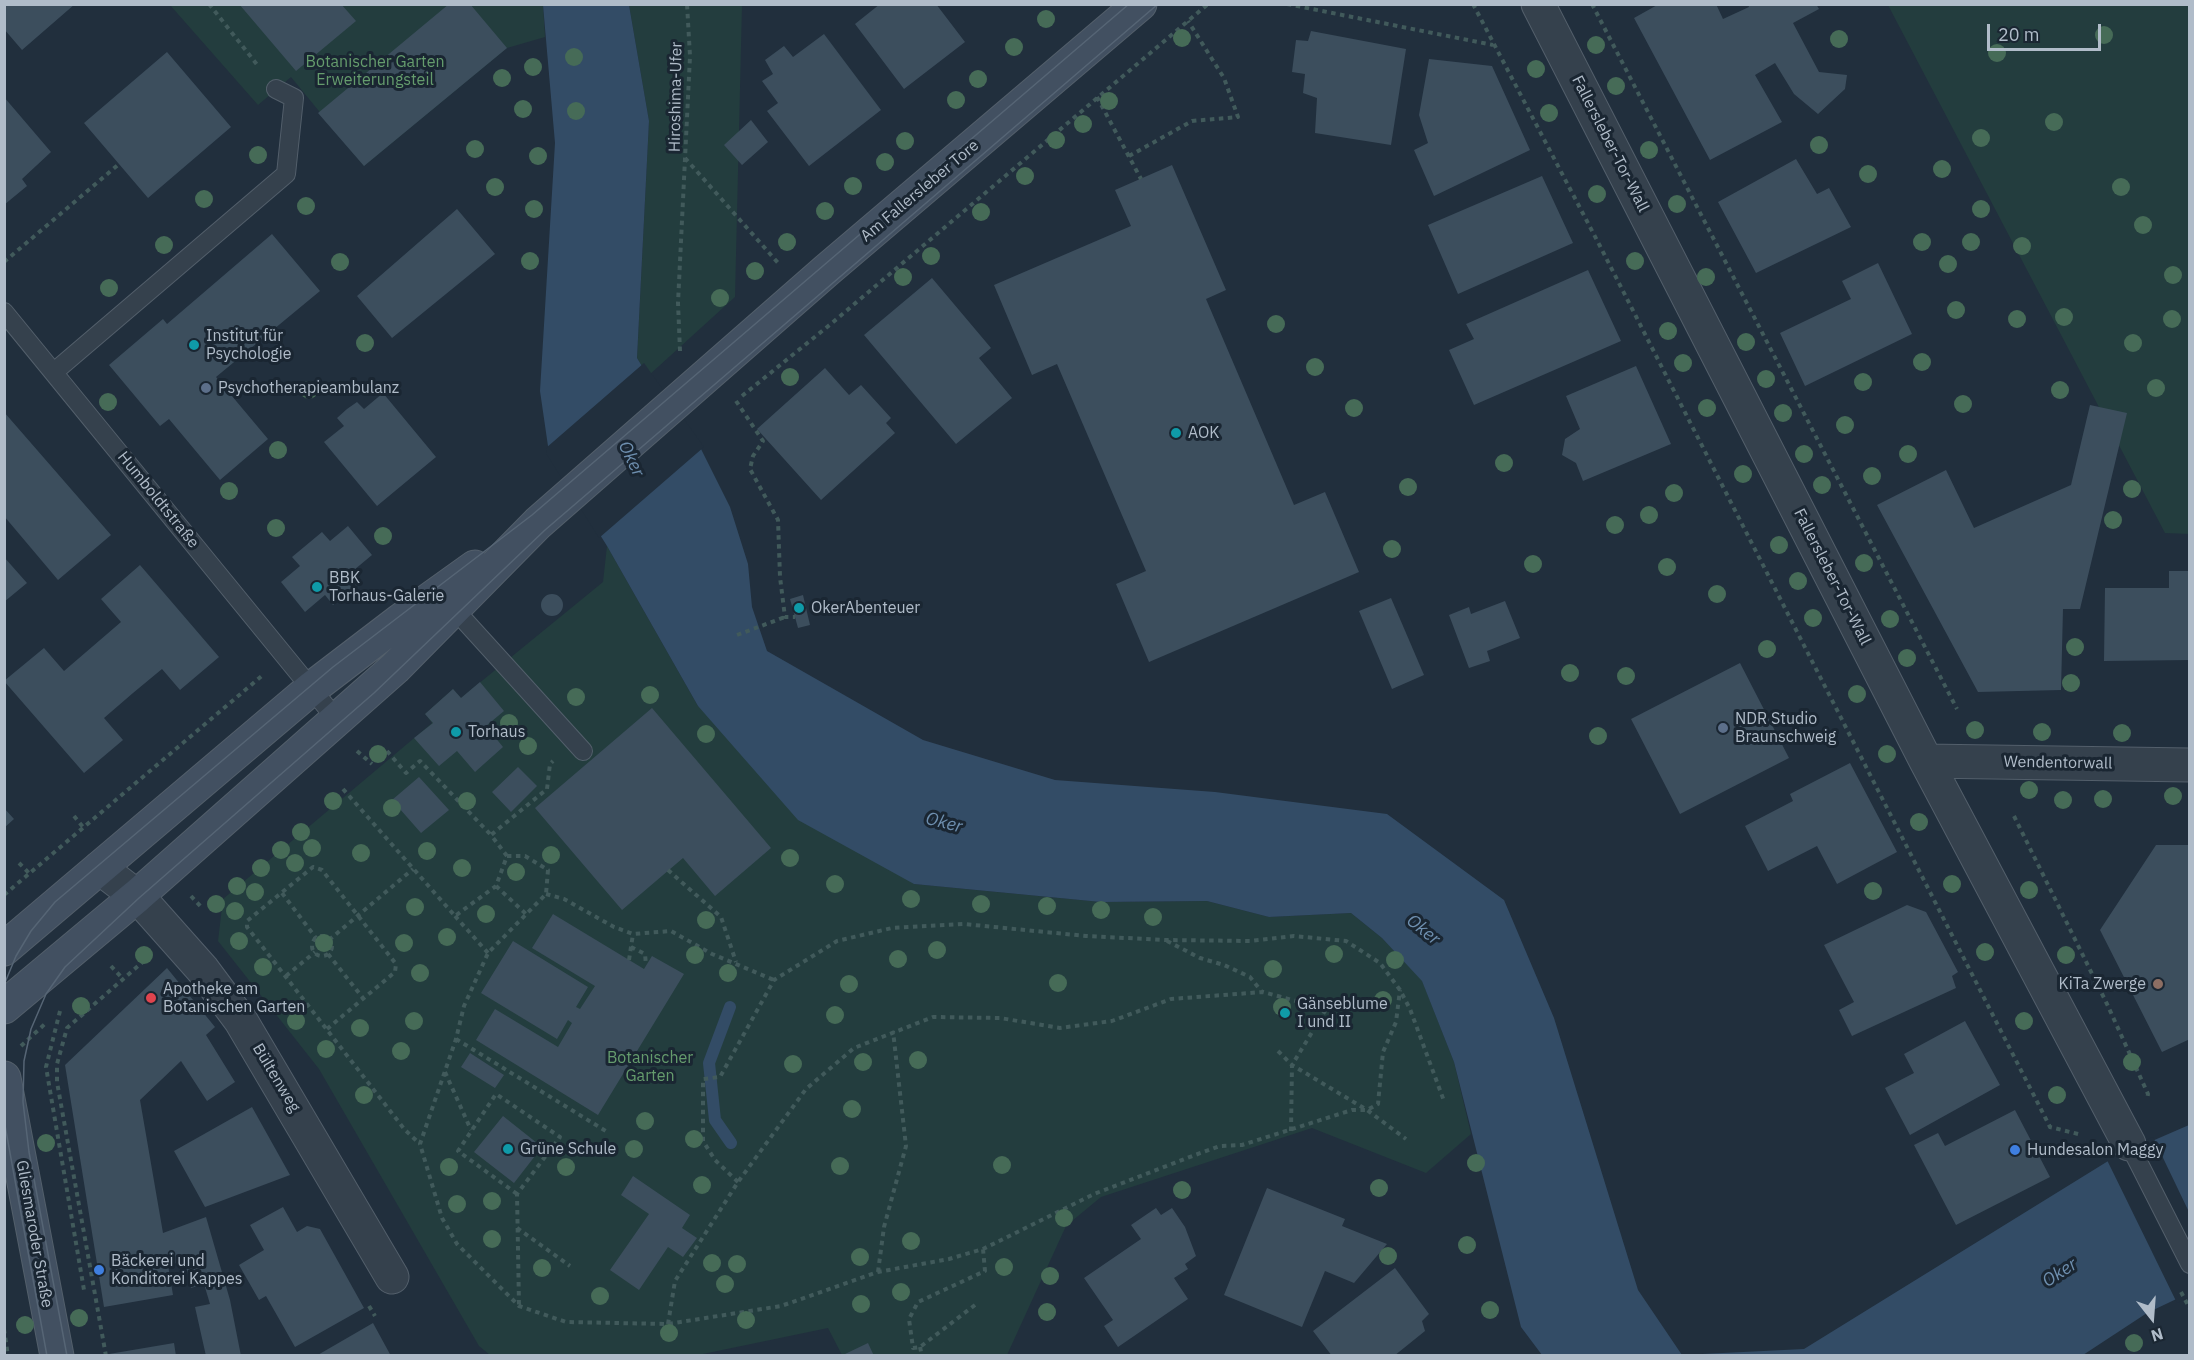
<!DOCTYPE html>
<meta charset="utf-8">
<style>
body{margin:0}
#map{position:relative;width:2194px;height:1360px;overflow:hidden;background:#212f3d;font-family:"IBM Plex Sans",sans-serif}
canvas{display:block}
.frame{position:absolute;inset:0;border:6px solid #b0bcc9;pointer-events:none}
.north{position:absolute;left:2122px;top:1288px;width:60px;height:60px;-webkit-text-stroke:4px #1a2632;paint-order:stroke;rotate:163deg;font-size:16px;font-weight:700;line-height:24px;text-align:center;color:#b0bcc9}
.north::after{content:'';display:block;margin:auto;width:21px;height:27px;background:#b0bcc9;clip-path:polygon(50% 0,100% 100%,50% 72%,0 100%)}
.scale{position:absolute;left:1987px;top:24px;width:114px;height:27px;box-sizing:border-box;border:3px solid #b0bcc9;border-top:0;padding-left:8px;font-size:18px;line-height:21px;white-space:nowrap;color:#b0bcc9;-webkit-text-stroke:4px #1a2632;paint-order:stroke}
</style>
<div id="map">
<canvas width="2194" height="1360"></canvas>
<div class="frame"></div>
<div class="north">N</div>
<div class="scale">20 m</div>
</div>
<script>
const ctx = document.querySelector('canvas').getContext('2d');
ctx.lineJoin = 'round';
function fillPath(path, color) {
  ctx.fillStyle = color;
  ctx.fill(path, 'evenodd');
}
function toPath(rows) {
  const path = new Path2D();
  for (const r of rows) {
    if (r.length === 3) {
      path.moveTo(r[0] + r[2], r[1]);
      path.arc(r[0], r[1], r[2], 0, 2 * Math.PI);
      continue;
    }
    path.moveTo(r[0], r[1]);
    for (let i = 2; i < r.length; i += 2) path.lineTo(r[i], r[i + 1]);
  }
  return path;
}
function strokePath(path, color, width, dash) {
  ctx.strokeStyle = color;
  ctx.lineWidth = width;
  ctx.lineCap = dash ? 'butt' : 'round';
  ctx.setLineDash(dash || []);
  ctx.stroke(path);
}
function drawText(font, color, halo, rows, align = 'center') {
  ctx.font = font + ' "IBM Plex Sans",sans-serif';
  ctx.lineWidth = 6;
  ctx.setLineDash([]);
  ctx.textBaseline = 'middle';
  ctx.strokeStyle = halo;
  ctx.fillStyle = color;
  for (const [text, x, y, turn = 0] of rows) {
    ctx.save();
    ctx.translate(x, y);
    ctx.rotate((+turn || 0) * Math.PI / 180);
    ctx.textAlign = isNaN(turn) ? turn : align;
    if (halo) ctx.strokeText(text, 0, 0);
    ctx.fillText(text, 0, 0);
    ctx.restore();
  }
}
const green = toPath([
 [170,5,543,5,545,37,507,48,364,166,291,77,258,105],
 [629,5,742,5,735,297,648,376,637,358,649,121],
 [1888,5,2189,5,2189,534,2165,533],
 [607,546,698,706,914,884,1101,902,1207,901,1269,917,1351,913,1382,938,1422,980,1454,1062,1471,1134,1426,1173,1312,1128,1101,1197,1066,1226,1007,1355,842,1355,828,1328,698,1355,490,1355,479,1346,319,1069,218,941,223,899,432,723,425,714,453,689,461,698,603,582]
]);
const water = toPath([
 [543,5,629,5,649,121,637,358,648,376,695,437,730,507,748,564,752,607,767,651,923,740,1055,780,1215,792,1387,814,1504,900,1554,1018,1638,1290,1682,1355,1804,1349,2113,1158,2189,1125,2189,1293,2147,1313,2083,1355,1542,1355,1521,1327,1454,1062,1422,981,1382,938,1351,913,1269,917,1207,901,1101,902,914,884,798,820,698,706,607,546,549,453,540,391,555,143]
]);
const pier = toPath([
 [644,363,704,447,599,538,547,455,546,448],
 [2153,1137,2189,1212,2190,1297,2177,1303,2106,1158]
]);
const stream = toPath([
 [730,1007,709,1063,715,1120,731,1143]
]);
const building = toPath([
 [4,4,75,4,22,50,4,29],
 [239,4,341,4,356,21,296,71],
 [449,4,470,4,507,48,364,166,318,113],
 [880,4,936,4,965,42,904,89,855,24],
 [1659,4,1716,4,1723,19,1749,7,1748,4,1816,4,1819,9,1793,23,1819,72,1847,75,1845,89,1818,114,1794,94,1775,63,1755,75,1782,122,1710,160,1634,18],
 [1311,31,1406,49,1391,145,1315,133,1317,98,1303,93,1305,74,1292,72,1296,40,1308,41],
 [824,34,881,110,809,166,767,111,778,103,762,81,773,74,765,60,784,46,793,57],
 [167,52,231,127,148,198,84,123],
 [1429,59,1492,66,1530,150,1434,196,1414,150,1428,143,1419,115],
 [4,97,51,152,22,179,27,186,4,205],
 [751,120,768,142,742,165,724,145],
 [1796,159,1817,194,1829,188,1851,227,1756,273,1718,202],
 [1172,165,1226,290,1206,299,1294,505,1325,492,1359,572,1149,662,1116,584,1146,571,1057,364,1032,375,994,285,1131,226,1115,190],
 [1542,176,1573,243,1458,294,1428,225],
 [457,209,495,254,392,338,357,296],
 [272,234,320,291,216,377,268,439,220,480,169,419,160,426,109,365,163,319,167,324],
 [1878,263,1912,334,1805,386,1780,333,1851,299,1842,281],
 [1588,270,1621,341,1474,405,1449,350,1474,339,1466,324],
 [932,278,991,348,979,358,1012,398,956,444,864,335],
 [1636,366,1671,444,1583,481,1576,463,1562,455,1565,439,1580,429,1566,396],
 [825,368,849,395,861,385,891,418,886,423,895,433,821,500,757,429],
 [383,393,436,457,377,506,324,442,344,426,337,418,347,409,357,402,364,409],
 [2090,405,2127,413,2080,609,2063,609,2061,690,1978,692,1877,505,1946,470,1974,528,2071,485],
 [4,412,111,535,58,580,4,516],
 [348,526,372,555,354,570,362,581,333,605,325,595,305,612,281,582,300,566,292,557,322,532,330,541],
 [4,557,27,583,4,602],
 [140,565,219,657,180,690,162,669,133,693,104,718,123,740,84,773,4,681,44,648,64,671,121,622,101,599],
 [2169,571,2190,571,2190,660,2104,661,2105,588,2169,588],
 [552,605,11],
 [803,595,810,625,798,628,790,599],
 [1391,598,1424,675,1392,689,1359,611],
 [1505,601,1520,638,1487,651,1490,661,1469,668,1449,615,1469,607,1471,614],
 [1740,663,1789,758,1680,814,1631,719],
 [480,682,504,711,486,726,503,747,475,772,457,751,439,766,414,738,433,723,425,714,453,689,461,698],
 [652,708,771,848,715,896,683,858,622,910,535,808],
 [1850,763,1897,852,1837,884,1817,846,1768,871,1745,826,1793,801,1790,794],
 [518,767,537,786,511,812,492,792],
 [419,777,449,810,421,833,392,800],
 [4,808,14,819,4,828],
 [2156,845,2190,845,2190,1039,2162,1052,2100,930],
 [1907,905,1926,912,1958,972,1952,976,1956,988,1852,1036,1839,1010,1854,1002,1824,945],
 [553,914,644,969,652,956,684,974,598,1115,476,1040,495,1009,558,1047,572,1023,568,1020,557,1039,481,993,513,941,588,987,576,1007,580,1009,595,986,532,948],
 [167,968,215,1027,206,1035,235,1082,207,1101,181,1061,140,1100,163,1233,206,1217,230,1300,241,1356,206,1356,195,1307,210,1304,204,1284,191,1288,185,1261,168,1265,173,1295,104,1307,65,1065],
 [1965,1021,2000,1085,1910,1135,1885,1088,1914,1073,1904,1054],
 [470,1053,504,1075,495,1088,461,1067],
 [252,1107,290,1175,205,1207,174,1151],
 [2015,1110,2050,1177,1956,1225,1914,1145,1938,1133,1945,1146],
 [503,1116,542,1147,514,1183,474,1152],
 [633,1176,690,1215,682,1228,697,1238,683,1257,668,1247,639,1290,610,1270,649,1214,621,1195],
 [1267,1188,1345,1219,1342,1226,1387,1244,1354,1283,1325,1271,1302,1327,1224,1295],
 [283,1207,297,1232,307,1226,320,1229,364,1308,295,1347,266,1296,259,1300,239,1265,264,1250,250,1225],
 [1156,1208,1161,1215,1172,1208,1185,1227,1196,1256,1185,1264,1188,1269,1174,1278,1188,1299,1118,1347,1104,1326,1113,1320,1084,1278,1141,1239,1131,1225],
 [1395,1268,1429,1314,1422,1321,1425,1331,1394,1356,1332,1356,1313,1331],
 [373,1323,391,1356,316,1356],
 [174,1343,176,1356,109,1356,109,1354],
 [868,1343,874,1356,846,1356,845,1354]
]);
const path = toPath([
 [209,4,259,67],
 [1287,4,1493,45],
 [1473,4,1600,246,2050,1127,2082,1135],
 [1592,4,1957,709],
 [1097,97,1141,179],
 [1129,156,1192,121,1238,117,1224,78,1188,21],
 [685,158,779,264],
 [4,262,119,164],
 [680,351,678,303,690,56,687,4],
 [742,396,832,323,1208,4],
 [736,401,763,441,753,456,750,469,778,520,780,577,785,617,795,617],
 [737,635,785,617],
 [357,751,372,764],
 [387,751,406,773,420,761,491,835],
 [343,789,455,916,496,886,507,856,525,856,548,870,546,894,488,953,464,1006,456,1039,420,1144,442,1218,457,1244,519,1306,566,1322,668,1324,781,1306,878,1272,949,1259,983,1249,1094,1194,1195,1155,1220,1146,1242,1145,1352,1110,1367,1110,1378,1104,1383,1052,1396,1022,1400,990],
 [74,816,83,827],
 [2014,816,2107,1004,2148,1094,2147,1100],
 [507,856,491,835,547,789,550,764,553,761],
 [19,863,29,873],
 [668,870,721,917,736,962],
 [496,886,526,914],
 [282,893,316,938],
 [546,894,564,899,614,927,633,934,671,931,712,954,774,980],
 [4,895,264,674],
 [191,896,203,909],
 [455,916,488,953],
 [322,946,10],
 [329,940,413,869],
 [1167,941,1200,958,1224,965,1250,977,1262,992],
 [631,947,645,954,646,965],
 [328,954,363,998],
 [629,960,633,934],
 [111,966,123,979],
 [286,976,315,952],
 [60,1011,46,1067,84,1290],
 [327,1029,395,972,396,964,322,870,313,867,247,921,247,927,405,1130,420,1144],
 [456,1039,609,1133],
 [21,1046,47,1022],
 [1278,1051,1292,1065,1367,1110,1406,1139],
 [445,1072,471,1130],
 [1291,1131,1292,1065,1328,1006],
 [738,1182,715,1160,703,1141,703,1079,720,1077,774,980,837,941,892,928,964,924,1086,936,1166,940,1250,941,1294,936,1346,941,1380,963,1400,990,1410,1009,1444,1101],
 [517,1194,458,1151,496,1094,560,1137,517,1194,519,1305],
 [517,1228,570,1266],
 [878,1272,884,1227,906,1146,893,1031],
 [2181,1292,2190,1309],
 [975,1305,920,1347,913,1348,909,1319,918,1302,985,1271,983,1249],
 [369,1306,375,1316],
 [668,1324,675,1281,738,1182,806,1089,854,1048,933,1017,1000,1018,1060,1028,1112,1021,1171,999,1263,992,1296,1001,1300,1009],
 [4,1329,8,1356],
 [920,1347,922,1356],
 [106,1356,57,1082,57,1064,67,1028,145,960]
]);
const lane = toPath([
 [4,312,337,720],
 [54,372,286,174,294,98,276,89],
 [455,610,583,751],
 [2129,1144,2190,1264]
]);
const street = toPath([
 [1538,4,1926,761,2129,1144],
 [1926,761,2190,765],
 [100,868,139,898,203,970,241,1021,392,1277]
]);
const secondary = toPath([
 [4,949,312,688,401,620,475,567],
 [4,1007,137,896,395,668,538,523,827,270,1140,4],
 [4,1078,57,1356]
]);
const tram = toPath([
 [4,985,16,956,31,931,55,902,333,667,532,515,1129,4],
 [4,1120,47,1356],
 [67,1356,29,1152,23,1102,24,1061,31,1029,46,994,65,967,139,898,374,693,545,530,1158,4]
]);
const trees = [
 [1046,19],
 [2104,35],
 [1182,38],
 [1839,39],
 [1596,45],
 [1014,47],
 [1997,53],
 [574,57],
 [533,67],
 [1536,69],
 [502,78],
 [978,79],
 [1616,86],
 [956,100],
 [1109,101],
 [523,109],
 [576,111],
 [1549,113],
 [2054,122],
 [1083,124],
 [1981,138],
 [1056,140],
 [905,141],
 [1819,145],
 [475,149],
 [1649,150],
 [258,155],
 [538,156],
 [885,162],
 [1942,169],
 [1868,174],
 [1025,176],
 [853,186],
 [495,187],
 [2121,187],
 [1597,194],
 [204,199],
 [1677,204],
 [306,206],
 [534,209],
 [1981,209],
 [825,211],
 [981,212],
 [2143,225],
 [787,242],
 [1922,242],
 [1971,242],
 [164,245],
 [2022,246],
 [931,256],
 [530,261],
 [1635,261],
 [340,262],
 [1948,264],
 [755,271],
 [2173,275],
 [903,277],
 [1706,277],
 [109,288],
 [720,298],
 [1956,310],
 [2064,317],
 [2017,319],
 [2172,319],
 [1276,324],
 [1668,331],
 [1746,342],
 [365,343],
 [2133,343],
 [1922,362],
 [1683,363],
 [1315,367],
 [790,377],
 [1766,379],
 [1863,382],
 [2156,388],
 [309,390],
 [2060,390],
 [108,402],
 [1963,404],
 [1354,408],
 [1707,408],
 [1783,413],
 [1845,425],
 [278,450],
 [1804,454],
 [1908,454],
 [1504,463],
 [1743,474],
 [1872,476],
 [1822,485],
 [1408,487],
 [2132,489],
 [229,491],
 [1674,493],
 [1649,515],
 [2113,520],
 [1615,525],
 [276,528],
 [383,536],
 [1779,545],
 [1392,549],
 [1864,563],
 [1533,564],
 [1667,567],
 [1798,581],
 [1717,594],
 [1813,618],
 [1890,619],
 [2075,647],
 [1767,649],
 [1907,658],
 [1570,673],
 [1626,676],
 [2071,683],
 [1857,694],
 [650,695],
 [576,697],
 [509,723],
 [1975,730],
 [2042,732],
 [2122,733],
 [706,734],
 [1598,736],
 [528,746],
 [378,754],
 [1887,754],
 [2029,790],
 [2173,796],
 [2103,799],
 [2063,800],
 [333,801],
 [467,801],
 [392,808],
 [1919,822],
 [301,832],
 [312,848],
 [281,850],
 [427,851],
 [361,853],
 [551,855],
 [790,858],
 [295,863],
 [261,868],
 [462,868],
 [516,872],
 [835,884],
 [1952,884],
 [237,886],
 [2029,890],
 [1873,891],
 [255,892],
 [911,899],
 [216,904],
 [981,904],
 [1047,906],
 [415,907],
 [1101,910],
 [235,911],
 [486,914],
 [1153,917],
 [706,920],
 [447,937],
 [239,941],
 [324,943],
 [404,943],
 [937,950],
 [1985,952],
 [1334,954],
 [144,955],
 [695,955],
 [2066,955],
 [898,959],
 [1395,960],
 [263,967],
 [1273,969],
 [420,973],
 [728,973],
 [1058,983],
 [849,984],
 [1383,1000],
 [81,1006],
 [1282,1007],
 [835,1015],
 [296,1021],
 [414,1021],
 [2024,1021],
 [360,1028],
 [326,1049],
 [401,1051],
 [918,1060],
 [863,1062],
 [2132,1062],
 [793,1064],
 [364,1095],
 [2057,1095],
 [852,1109],
 [645,1121],
 [694,1139],
 [46,1143],
 [634,1149],
 [1476,1163],
 [1002,1165],
 [840,1166],
 [449,1167],
 [566,1167],
 [702,1185],
 [1379,1188],
 [1182,1190],
 [492,1201],
 [457,1204],
 [1064,1218],
 [492,1239],
 [911,1241],
 [1467,1245],
 [1388,1256],
 [860,1257],
 [712,1263],
 [737,1264],
 [1004,1267],
 [542,1268],
 [1050,1276],
 [725,1284],
 [901,1292],
 [600,1296],
 [861,1304],
 [1490,1310],
 [1047,1312],
 [79,1318],
 [746,1320],
 [25,1325],
 [669,1333],
 [2134,1343]
];
const markers = [
 [194,345,6,"#0f9aa8"],
 [206,388,6,"#5c6f8a"],
 [1176,433,6,"#0f9aa8"],
 [317,587,6,"#0f9aa8"],
 [799,608,6,"#0f9aa8"],
 [1723,728,6,"#5c6f8a"],
 [456,732,6,"#0f9aa8"],
 [2158,984,6,"#8d6e63"],
 [151,998,6,"#e0444e"],
 [1285,1013,6,"#0f9aa8"],
 [508,1149,6,"#0f9aa8"],
 [2015,1150,6,"#3f7fe0"],
 [99,1270,6,"#3f7fe0"]
];
const parkNames = [
 ["Botanischer Garten",375,62],
 ["Erweiterungsteil",375,80],
 ["Botanischer",650,1058],
 ["Garten",650,1076]
];
const streetNames = [
 ["Hiroshima-Ufer",676,97,-89],
 ["Fallersleber-Tor-Wall",1610,144,63],
 ["Am Fallersleber Tore",920,191,-40],
 ["Humboldtstraße",158,500,51],
 ["Fallersleber-Tor-Wall",1832,577,63],
 ["Wendentorwall",2058,763,1],
 ["Bültenweg",276,1078,59],
 ["Gliesmaroder Straße",34,1234,80]
];
const poiNames = [
 ["Institut für",206,336],
 ["Psychologie",206,354],
 ["Psychotherapieambulanz",218,388],
 ["AOK",1188,433],
 ["BBK",329,578],
 ["Torhaus-Galerie",329,596],
 ["OkerAbenteuer",811,608],
 ["NDR Studio",1735,719],
 ["Braunschweig",1735,737],
 ["Torhaus",468,732],
 ["KiTa Zwerge",2146,984,"right"],
 ["Apotheke am",163,989],
 ["Botanischen Garten",163,1007],
 ["Gänseblume",1297,1004],
 ["I und II",1297,1022],
 ["Grüne Schule",520,1149],
 ["Hundesalon Maggy",2027,1150],
 ["Bäckerei und",111,1261],
 ["Konditorei Kappes",111,1279]
];
const waterNames = [
 ["Oker",631,459,64],
 ["Oker",944,823,14],
 ["Oker",1423,930,39],
 ["Oker",2060,1273,-33]
];
fillPath(green, '#233d3e');
fillPath(water, '#334c66');
fillPath(pier, '#212f3d');
strokePath(stream, '#334c66', 12);
fillPath(building, '#3c4e5d');
strokePath(lane, '#535f6b', 20);
strokePath(street, '#535f6b', 35);
strokePath(secondary, '#535f6b', 35);
strokePath(path, '#415a5b', 4, [4.5, 4.5]);
strokePath(lane, '#35414d', 18);
strokePath(street, '#35414d', 33);
strokePath(secondary, '#425061', 33);
strokePath(tram, '#566575', 1.5);
ctx.fillStyle = '#466b57';
for (const [x, y] of trees) {
  ctx.beginPath();
  ctx.arc(x, y, 9, 0, 2 * Math.PI);
  ctx.fill();
}
for (const [x, y, r, color] of markers) {
  const dot = new Path2D();
  dot.arc(x, y, r, 0, 2 * Math.PI);
  ctx.fillStyle = color;
  ctx.fill(dot);
  strokePath(dot, '#1a2632', 2);
}
drawText('16px', '#659c6d', '#1a2632', parkNames);
drawText('16px', '#b0bcc9', '#1a2632', streetNames);
drawText('16px', '#b0bcc9', '#1a2632', poiNames, 'left');
drawText('italic 18px', '#6e8faf', '#1a2632', waterNames);
</script>
